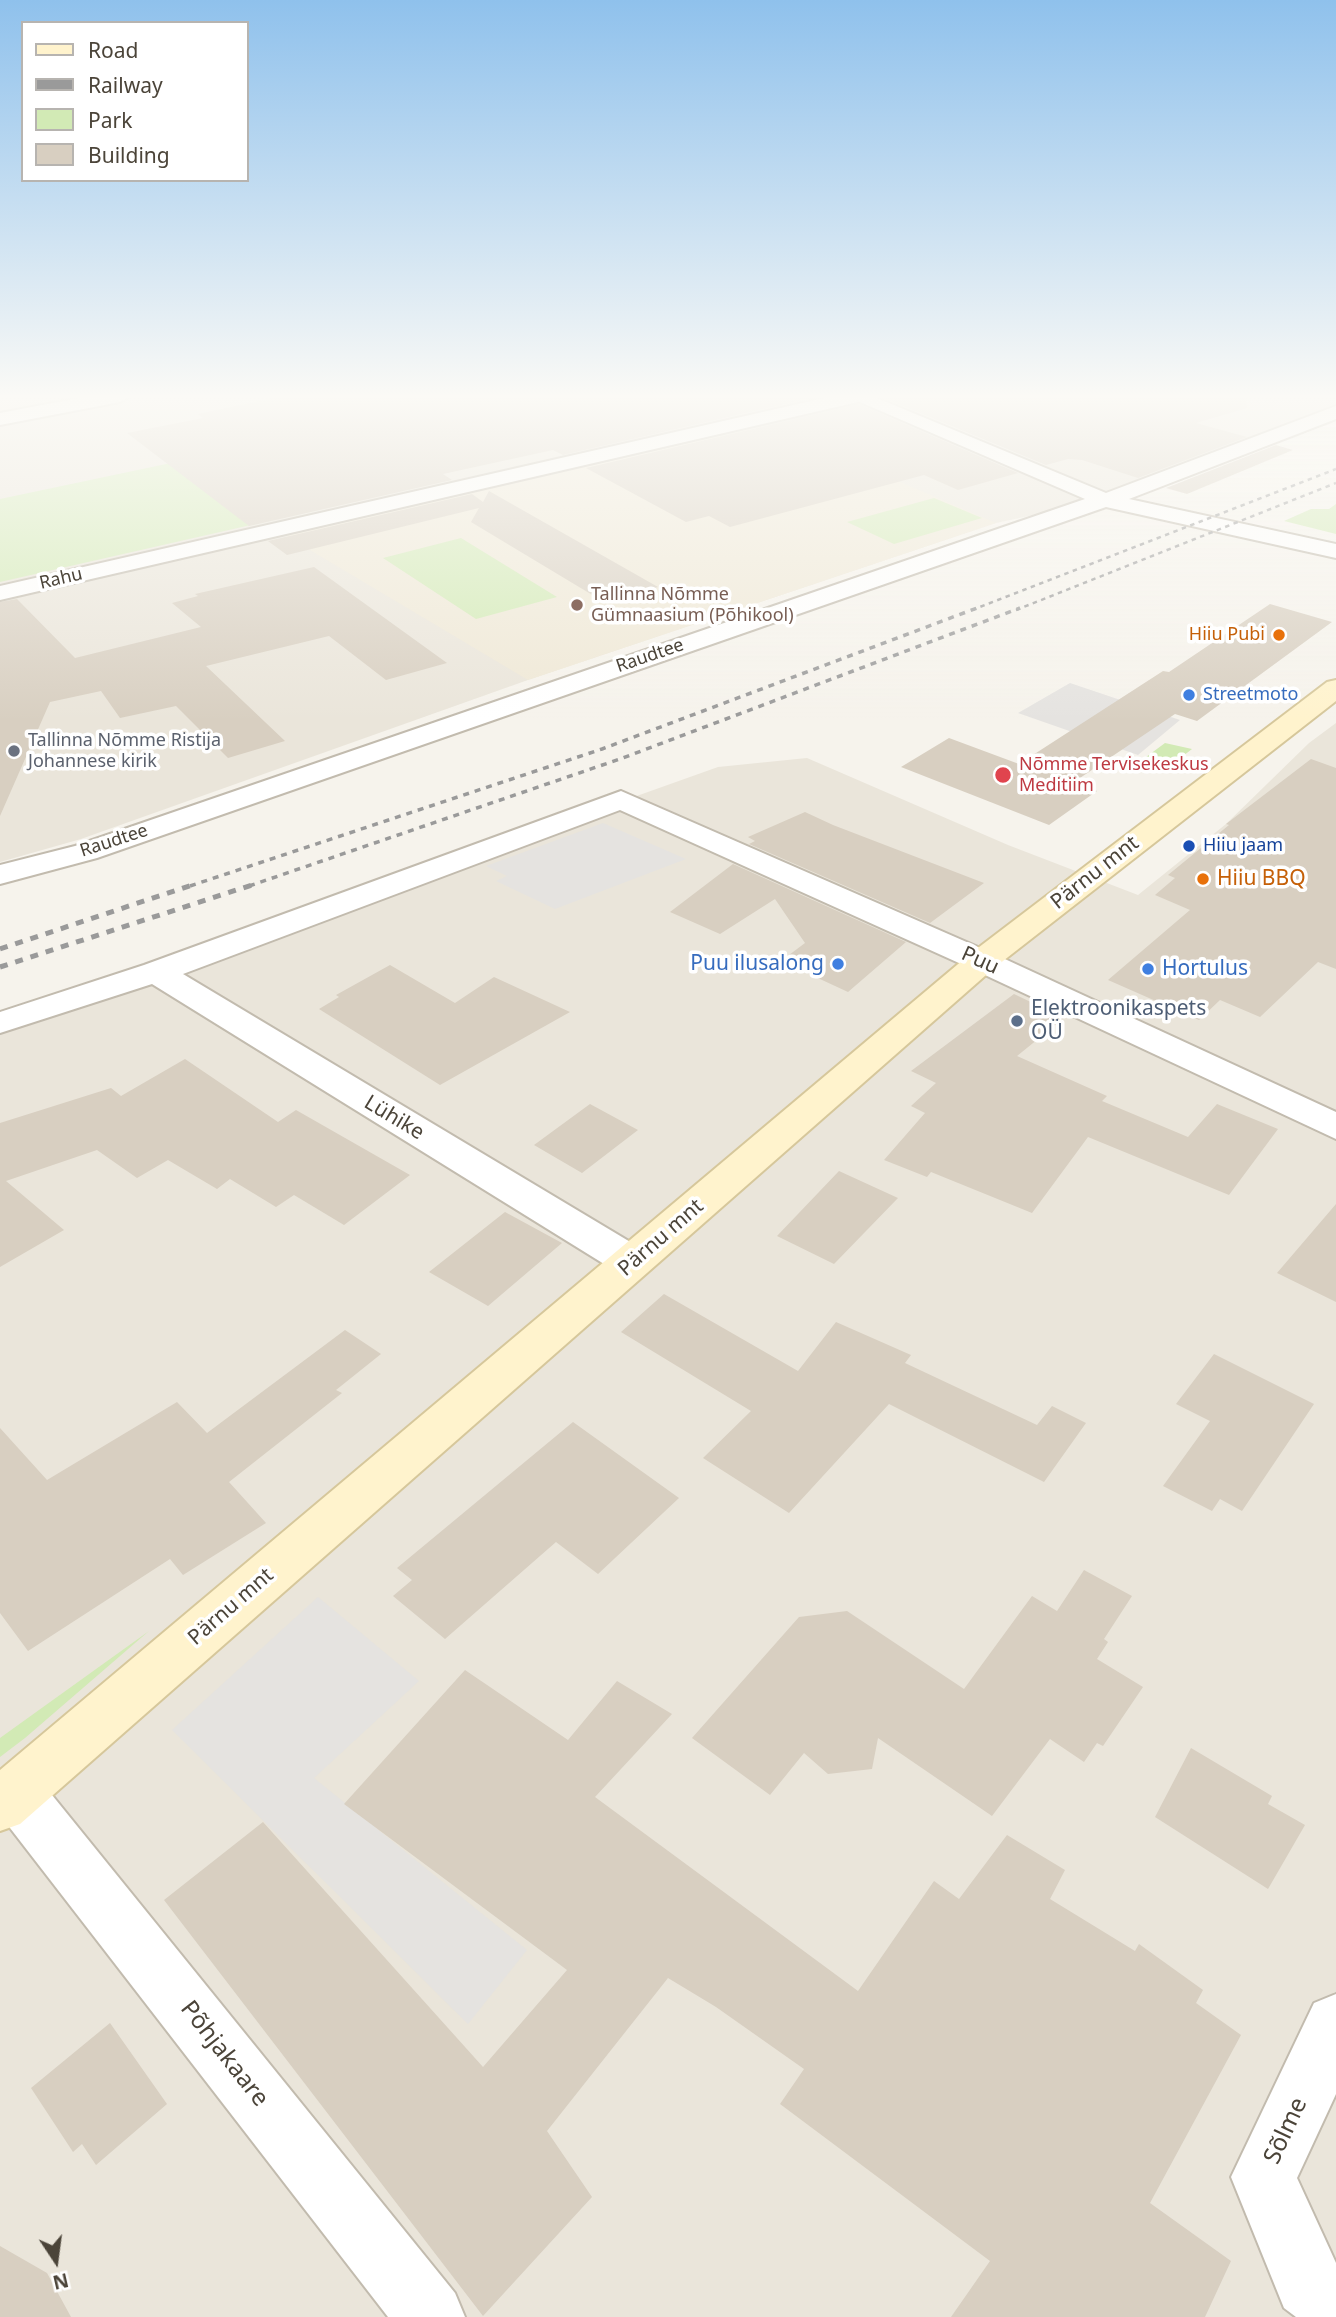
<!DOCTYPE html>
<meta charset="utf-8">
<style>
body{margin:0}
#map{position:relative;width:1336px;height:2317px;overflow:hidden;background:#f6f3ec;font-family:"Noto Sans",sans-serif}
canvas{display:block}
.legend{position:absolute;left:21px;top:21px;width:228px;height:161px;box-sizing:border-box;background:#fff;border:2px solid #b7b4b0;margin:0;padding:9px 12px;list-style:none;font-size:21px;color:#4b4439}
.legend li{display:flex;align-items:center;gap:14px;height:35px}
.legend b{width:35px;border:2px solid #b7b4b0}
.north{position:absolute;left:21px;top:2226px;width:70px;height:70px;-webkit-text-stroke:5px #fff;paint-order:stroke;rotate:167deg;font-size:19px;font-weight:700;line-height:28px;text-align:center;color:#4b4439}
.north::after{content:'';display:block;margin:auto;width:24px;height:32px;background:#4b4439;clip-path:polygon(50% 0,100% 100%,50% 72%,0 100%)}
</style>
<div id="map">
<canvas width="1336" height="2317"></canvas>
<ul class="legend">
<li><b style="height:9px;background:#fff3cd"></b>Road</li>
<li><b style="height:9px;background:#9a9a9a"></b>Railway</li>
<li><b style="height:19px;background:#d2eab5"></b>Park</li>
<li><b style="height:19px;background:#d8cfc1"></b>Building</li>
</ul>
<div class="north">N</div>
</div>
<script>
const ctx = document.querySelector('canvas').getContext('2d');
ctx.lineJoin = 'round';
function fillPath(path, color) {
  ctx.fillStyle = color;
  ctx.fill(path, 'evenodd');
}
function toPath(rows) {
  const path = new Path2D();
  for (const r of rows) {
    path.moveTo(r[0], r[1]);
    for (let i = 2; i < r.length; i += 2) path.lineTo(r[i], r[i + 1]);
  }
  return path;
}
function strokePath(path, color, width, dash) {
  ctx.strokeStyle = color;
  ctx.lineWidth = width;
  ctx.lineCap = dash ? 'butt' : 'round';
  ctx.setLineDash(dash || []);
  ctx.stroke(path);
}
function drawText(font, color, halo, rows, align = 'center') {
  ctx.font = font + ' "Noto Sans",sans-serif';
  ctx.lineWidth = 7;
  ctx.setLineDash([]);
  ctx.textBaseline = 'middle';
  ctx.strokeStyle = halo;
  ctx.fillStyle = color;
  for (const [text, x, y, turn = 0] of rows) {
    ctx.save();
    ctx.translate(x, y);
    ctx.rotate((+turn || 0) * Math.PI / 180);
    ctx.textAlign = isNaN(turn) ? turn : align;
    if (halo) ctx.strokeText(text, 0, 0);
    ctx.fillText(text, 0, 0);
    ctx.restore();
  }
}
const residential = toPath([
 [0,396,1336,396,1336,412,1105,500,996,523,528,680,81,839,0,862],
 [1336,723,1336,2317,0,2317,0,1023,718,767,807,758,1008,845,1138,895,1226,824,1309,743]
]);
const education = toPath([
 [755,420,996,523,528,680,278,531]
]);
const green = toPath([
 [299,436,396,492,0,582,0,499],
 [934,498,982,518,894,544,847,522],
 [1336,504,1336,534,1284,521,1311,509,1329,509],
 [461,538,557,597,476,619,383,558],
 [1165,743,1192,749,1165,770,1138,763],
 [149,1631,25,1738,0,1757,0,1738]
]);
const parking = toPath([
 [1070,683,1180,720,1138,755,1018,713],
 [603,823,686,859,555,909,496,881,507,876,486,866],
 [318,1597,419,1681,314,1778,527,1950,468,2024,172,1730]
]);
const building = toPath([
 [283,396,820,396,563,455,553,450,443,474,452,480,249,526,127,433,203,418,198,414],
 [879,396,1246,396,1247,408,1196,423,1247,437,1138,478,1082,460,1068,459,1046,465],
 [859,404,1018,473,958,490,924,475,730,527,709,516,686,522,586,468],
 [1276,445,1293,450,1187,494,1166,488],
 [489,491,658,587,604,602,471,522,479,508,287,555,268,541,472,494,483,502],
 [314,567,447,663,386,680,329,636,206,666,285,741,228,758,176,706,120,718,101,691,50,702,0,816,0,602,17,599,75,658,201,627,172,603,198,596,195,594],
 [1270,604,1332,622,1197,721,1175,714,1074,782,1097,791,1049,825,901,767,949,738,1019,764,1163,671,1169,672],
 [1311,759,1336,768,1336,969,1318,962,1260,1017,1220,1000,1199,1020,1108,980,1190,910,1155,895,1175,878,1168,875,1229,825,1226,824],
 [805,812,833,825,984,883,930,923,749,844,755,841,748,837],
 [733,864,906,942,848,992,781,961,805,943,775,899,720,934,670,912],
 [390,965,455,1003,494,977,570,1012,440,1085,319,1009,339,997,336,995],
 [1014,994,1064,1018,1017,1056,1107,1096,1102,1101,1188,1137,1217,1104,1278,1129,1229,1195,1088,1137,1032,1213,931,1172,927,1177,884,1160,925,1113,911,1106,936,1083,911,1071],
 [185,1059,278,1122,296,1110,410,1175,344,1225,294,1195,276,1207,230,1179,217,1189,168,1160,137,1178,97,1150,6,1181,64,1230,0,1267,0,1123,111,1088,121,1096],
 [590,1104,638,1130,582,1173,534,1145],
 [839,1171,898,1198,834,1264,777,1236],
 [1336,1204,1336,1302,1277,1273],
 [505,1212,562,1243,488,1306,429,1272],
 [664,1294,798,1371,836,1322,911,1355,905,1363,1037,1425,1052,1406,1086,1423,1044,1482,889,1404,789,1513,703,1458,751,1411,621,1332],
 [345,1330,381,1354,336,1390,342,1393,229,1482,266,1523,183,1575,170,1559,28,1651,0,1613,0,1428,47,1480,177,1402,207,1433],
 [1214,1354,1314,1404,1242,1511,1220,1499,1212,1511,1163,1486,1210,1421,1176,1404],
 [573,1422,679,1498,598,1574,556,1542,445,1639,393,1596,412,1580,397,1568],
 [1084,1570,1132,1596,1104,1639,1108,1642,1097,1659,1143,1687,1103,1746,1097,1743,1084,1762,1050,1739,992,1816,878,1738,872,1769,828,1774,804,1753,770,1795,692,1738,799,1617,847,1611,964,1689,1032,1596,1057,1611],
 [465,1670,568,1740,617,1681,672,1714,595,1797,858,1991,934,1881,959,1899,1007,1835,1065,1870,1050,1899,1135,1951,1139,1944,1203,1990,1196,2003,1241,2035,1150,2203,1231,2261,1205,2317,951,2317,990,2261,780,2104,804,2069,716,2007,668,1978,547,2131,592,2197,483,2316,164,1900,263,1822,483,2067,567,1970,344,1804],
 [1191,1748,1272,1796,1268,1804,1305,1825,1268,1889,1155,1817],
 [110,2023,167,2104,96,2165,82,2144,73,2152,31,2088],
 [0,2246,47,2273,71,2317,0,2317]
]);
const minor = toPath([
 [90,396,129,396,120,402,0,425,0,413,90,396],
 [833,396,867,396,858,402,0,600,0,586,833,396],
 [621,791,994,954,1336,1112,1336,1139,970,968,620,810,183,974,647,1252,653,1262,647,1272,632,1276,617,1272,152,984,0,1033,0,1012,144,965,621,791],
 [16,1766,35,1774,455,2293,465,2317,388,2317,0,1815,0,1772,16,1766],
 [1336,1994,1336,2094,1297,2178,1336,2263,1336,2317,1296,2317,1284,2308,1231,2177,1314,2003,1336,1994]
]);
const tertiary = toPath([
 [846,396,872,396,1106,493,1336,406,1336,419,1129,499,1336,544,1336,558,1106,507,97,858,0,884,0,865,75,846,1085,499,846,396]
]);
const secondary = toPath([
 [1336,680,1336,701,994,968,20,1824,0,1831,0,1770,970,954,1327,682,1336,680]
]);
const railFar2 = toPath([
 [972,610,1336,469],
 [1016,610,1336,483]
]);
const railFar1 = toPath([
 [190,886,602,749,977,608],
 [249,886,620,759,1020,608]
]);
const rail = toPath([
 [0,949,195,884],
 [0,967,255,884]
]);
const markers = [
 [577,605,7,"#8d6e63"],
 [1279,635,7,"#e8710a"],
 [1189,695,7,"#3f7fe0"],
 [14,751,7,"#6b7280"],
 [1003,775,9,"#e0444e"],
 [1189,846,7,"#1a4fb4"],
 [1203,879,7,"#e8710a"],
 [838,964,7,"#3f7fe0"],
 [1148,969,7,"#3f7fe0"],
 [1017,1021,7,"#5c6f8a"]
];
const farStreetnames = [
 ["Rahu",61,579,-13],
 ["Raudtee",650,656,-19],
 ["Raudtee",114,841,-18]
];
const farEducationnames = [
 ["Tallinna Nõmme",591,595],
 ["Gümnaasium (Põhikool)",591,616]
];
const farFoodnames = [
 ["Hiiu Pubi",1265,635]
];
const farShopnames = [
 ["Streetmoto",1203,695]
];
const farWorshipnames = [
 ["Tallinna Nõmme Ristija",28,741],
 ["Johannese kirik",28,762]
];
const farHealthnames = [
 ["Nõmme Tervisekeskus",1019,765],
 ["Meditiim",1019,786]
];
const farTransitnames = [
 ["Hiiu jaam",1203,846]
];
const streetNames = [
 ["Pärnu mnt",1095,873,-38],
 ["Puu",980,961,24],
 ["Lühike",394,1118,31],
 ["Pärnu mnt",661,1238,-41],
 ["Pärnu mnt",231,1607,-41]
];
const foodNames = [
 ["Hiiu BBQ",1217,879]
];
const shopNames = [
 ["Puu ilusalong",824,964],
 ["Hortulus",1162,969,"left"]
];
const serviceNames = [
 ["Elektroonikaspets",1031,1009],
 ["OÜ",1031,1033]
];
const nearStreetnames = [
 ["Põhjakaare",224,2054,52],
 ["Sõlme",1286,2131,-65]
];
fillPath(residential, '#eae5da');
fillPath(education, '#efe8d6');
fillPath(green, '#d2eab5');
fillPath(parking, '#e5e3e0');
fillPath(building, '#d8cfc1');
strokePath(minor, '#c2bbae', 4);
strokePath(tertiary, '#c2bbae', 4);
strokePath(secondary, '#d6c79b', 4);
fillPath(minor, '#fff');
fillPath(tertiary, '#fff');
fillPath(secondary, '#fff3cd');
strokePath(railFar2, '#9a9a9a', 2.5, [4.5, 4.5]);
strokePath(railFar1, '#9a9a9a', 3.5, [6, 6]);
strokePath(rail, '#9a9a9a', 5, [8, 8]);
const sky = ctx.createLinearGradient(0, 0, 0, 721);
sky.addColorStop(0, '#8fc1ec');
sky.addColorStop(0.55, '#fbfaf6');
sky.addColorStop(1, '#fbfaf600');
ctx.fillStyle = sky;
ctx.fillRect(0, 0, 1336, 721);
for (const [x, y, r, color] of markers) {
  const dot = new Path2D();
  dot.arc(x, y, r, 0, 2 * Math.PI);
  ctx.fillStyle = color;
  ctx.fill(dot);
  strokePath(dot, '#fff', 2.5);
}
drawText('18px', '#4b4439', '#fff', farStreetnames);
drawText('18px', '#785e54', '#fff', farEducationnames, 'left');
drawText('18px', '#c56008', '#fff', farFoodnames, 'right');
drawText('18px', '#366cbe', '#fff', farShopnames, 'left');
drawText('18px', '#5b616d', '#fff', farWorshipnames, 'left');
drawText('18px', '#be3a42', '#fff', farHealthnames, 'left');
drawText('18px', '#164399', '#fff', farTransitnames, 'left');
drawText('21px', '#4b4439', '#fff', streetNames);
drawText('21px', '#c56008', '#fff', foodNames, 'left');
drawText('21px', '#366cbe', '#fff', shopNames, 'right');
drawText('21px', '#4e5e75', '#fff', serviceNames, 'left');
drawText('24px', '#4b4439', '#fff', nearStreetnames);
</script>
